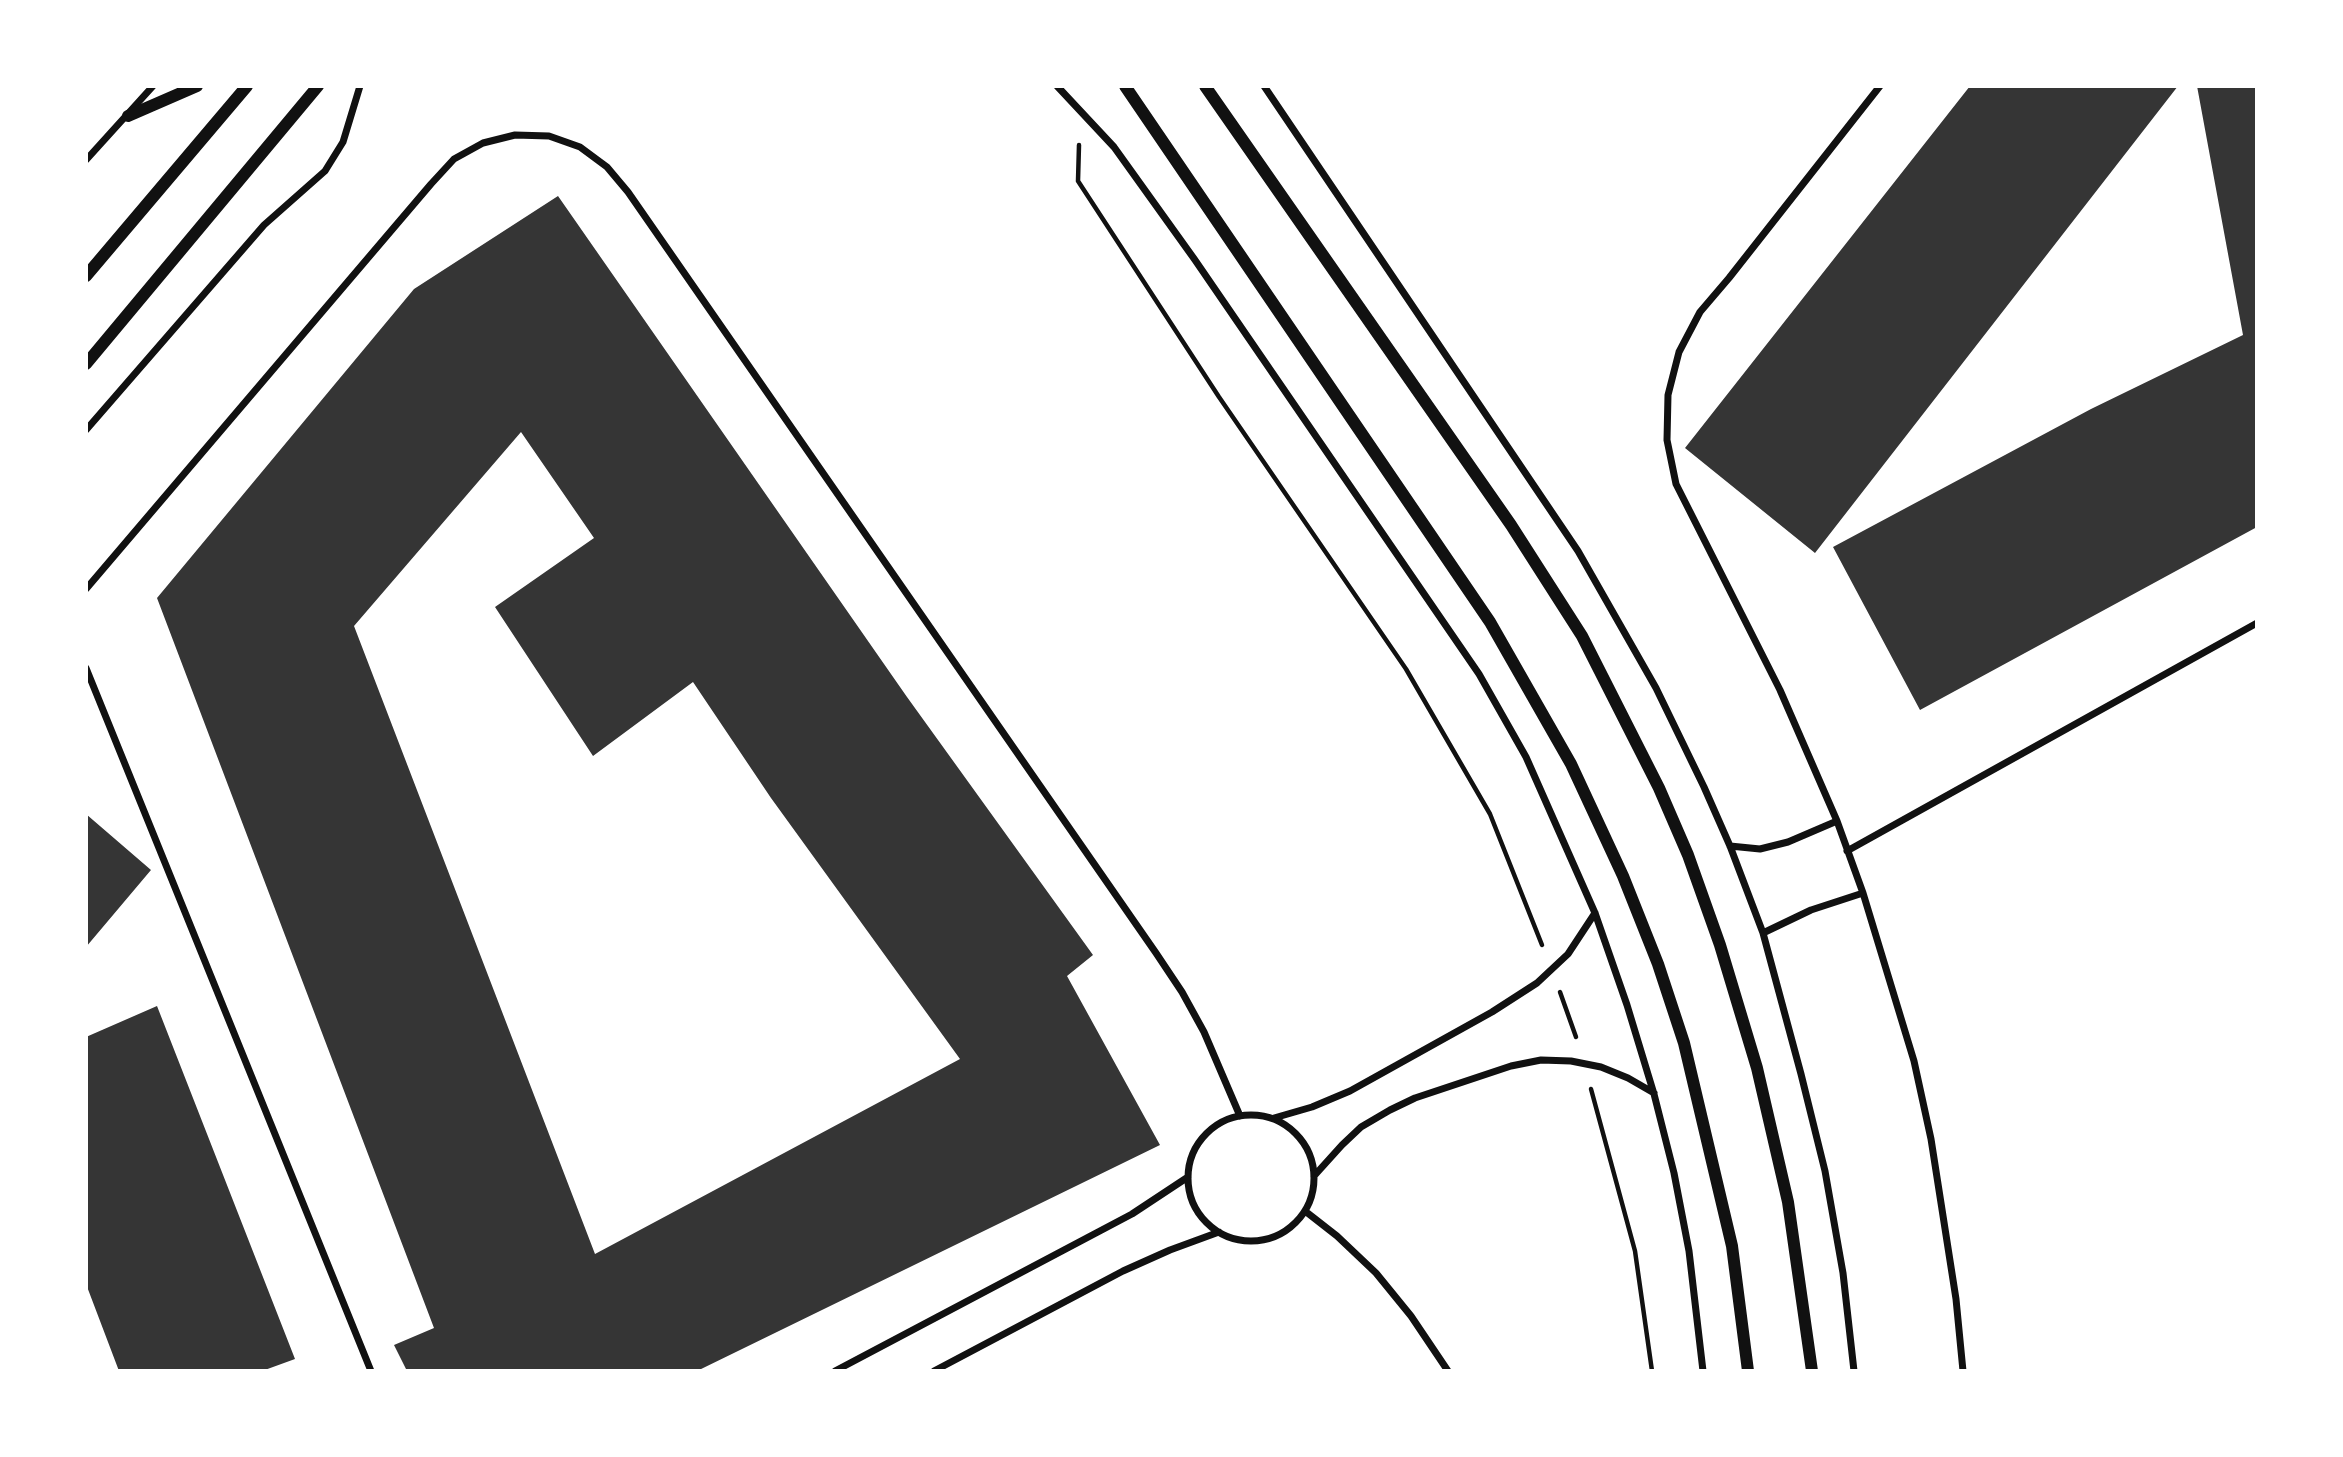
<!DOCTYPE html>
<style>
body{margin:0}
#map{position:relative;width:2343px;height:1457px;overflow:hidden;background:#fff;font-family:Karla,sans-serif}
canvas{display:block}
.frame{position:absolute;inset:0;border:88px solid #fff;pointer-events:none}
</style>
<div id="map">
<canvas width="2343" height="1457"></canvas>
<div class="frame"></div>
</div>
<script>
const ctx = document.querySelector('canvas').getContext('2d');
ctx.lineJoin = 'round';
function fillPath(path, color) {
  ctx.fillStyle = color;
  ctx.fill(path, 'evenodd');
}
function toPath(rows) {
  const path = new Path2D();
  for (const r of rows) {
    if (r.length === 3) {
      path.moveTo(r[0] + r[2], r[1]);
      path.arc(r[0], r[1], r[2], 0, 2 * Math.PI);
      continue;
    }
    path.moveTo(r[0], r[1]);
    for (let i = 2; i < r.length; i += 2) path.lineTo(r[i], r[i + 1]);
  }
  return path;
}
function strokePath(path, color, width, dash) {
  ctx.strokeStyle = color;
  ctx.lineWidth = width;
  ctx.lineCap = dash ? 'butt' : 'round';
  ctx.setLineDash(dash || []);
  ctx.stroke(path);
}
const building = toPath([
 [1970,86,2178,86,1815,553,1685,448],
 [2197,86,2257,86,2257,527,1920,710,1833,547,2091,409,2243,335],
 [558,196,907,697,1093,955,1067,976,1160,1145,697,1371,407,1371,394,1345,434,1328,157,598,414,289],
 [521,432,594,538,495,607,593,756,693,682,771,798,960,1059,595,1254,354,626],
 [86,814,151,870,86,947],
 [157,1006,295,1359,262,1371,119,1371,86,1284,86,1037]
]);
const path = toPath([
 [1079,145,1078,181,1219,397,1406,669,1490,814,1542,945],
 [1560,992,1576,1037],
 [1591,1089,1635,1251,1652,1371]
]);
const minor = toPath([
 [1057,86,1114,147,1195,260,1479,674,1526,757,1595,913,1627,1005,1654,1094,1674,1173,1689,1251,1703,1371],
 [1264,86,1578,551,1656,688,1704,787,1730,846,1763,933,1801,1074,1825,1171,1843,1273,1854,1371],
 [1880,86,1729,278,1700,312,1679,352,1668,395,1667,440,1676,484,1780,690,1837,821,1863,893,1914,1061,1931,1139,1956,1299,1963,1371],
 [86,160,153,86],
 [86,430,264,225,325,171,343,142,360,86],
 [86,589,431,184,454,159,483,143,515,135,549,136,580,147,607,167,628,192,1156,953,1182,992,1204,1032,1240,1116],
 [86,668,371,1371],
 [1730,846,1760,849,1788,842,1837,821],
 [1847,851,2257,623],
 [1763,933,1811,910,1863,893],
 [1251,1178,63],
 [1274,1118,1312,1107,1350,1091,1492,1012,1537,983,1568,954,1595,913],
 [1314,1176,1342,1145,1361,1127,1390,1110,1415,1098,1511,1066,1541,1060,1571,1061,1601,1067,1628,1078,1654,1093],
 [1305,1211,1337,1236,1376,1273,1411,1316,1448,1371],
 [835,1371,1132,1214,1188,1177],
 [934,1371,1123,1271,1170,1250,1219,1232]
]);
const tertiary = toPath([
 [1125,86,1490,622,1571,764,1623,876,1658,964,1684,1043,1732,1246,1748,1371],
 [1205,86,1511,525,1582,636,1659,788,1688,855,1720,945,1757,1068,1788,1202,1812,1371],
 [128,116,197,86],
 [86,276,247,86],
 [86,364,318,86]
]);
fillPath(building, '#353535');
strokePath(path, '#111', 4.5);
strokePath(minor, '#111', 7);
strokePath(tertiary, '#111', 12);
</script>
